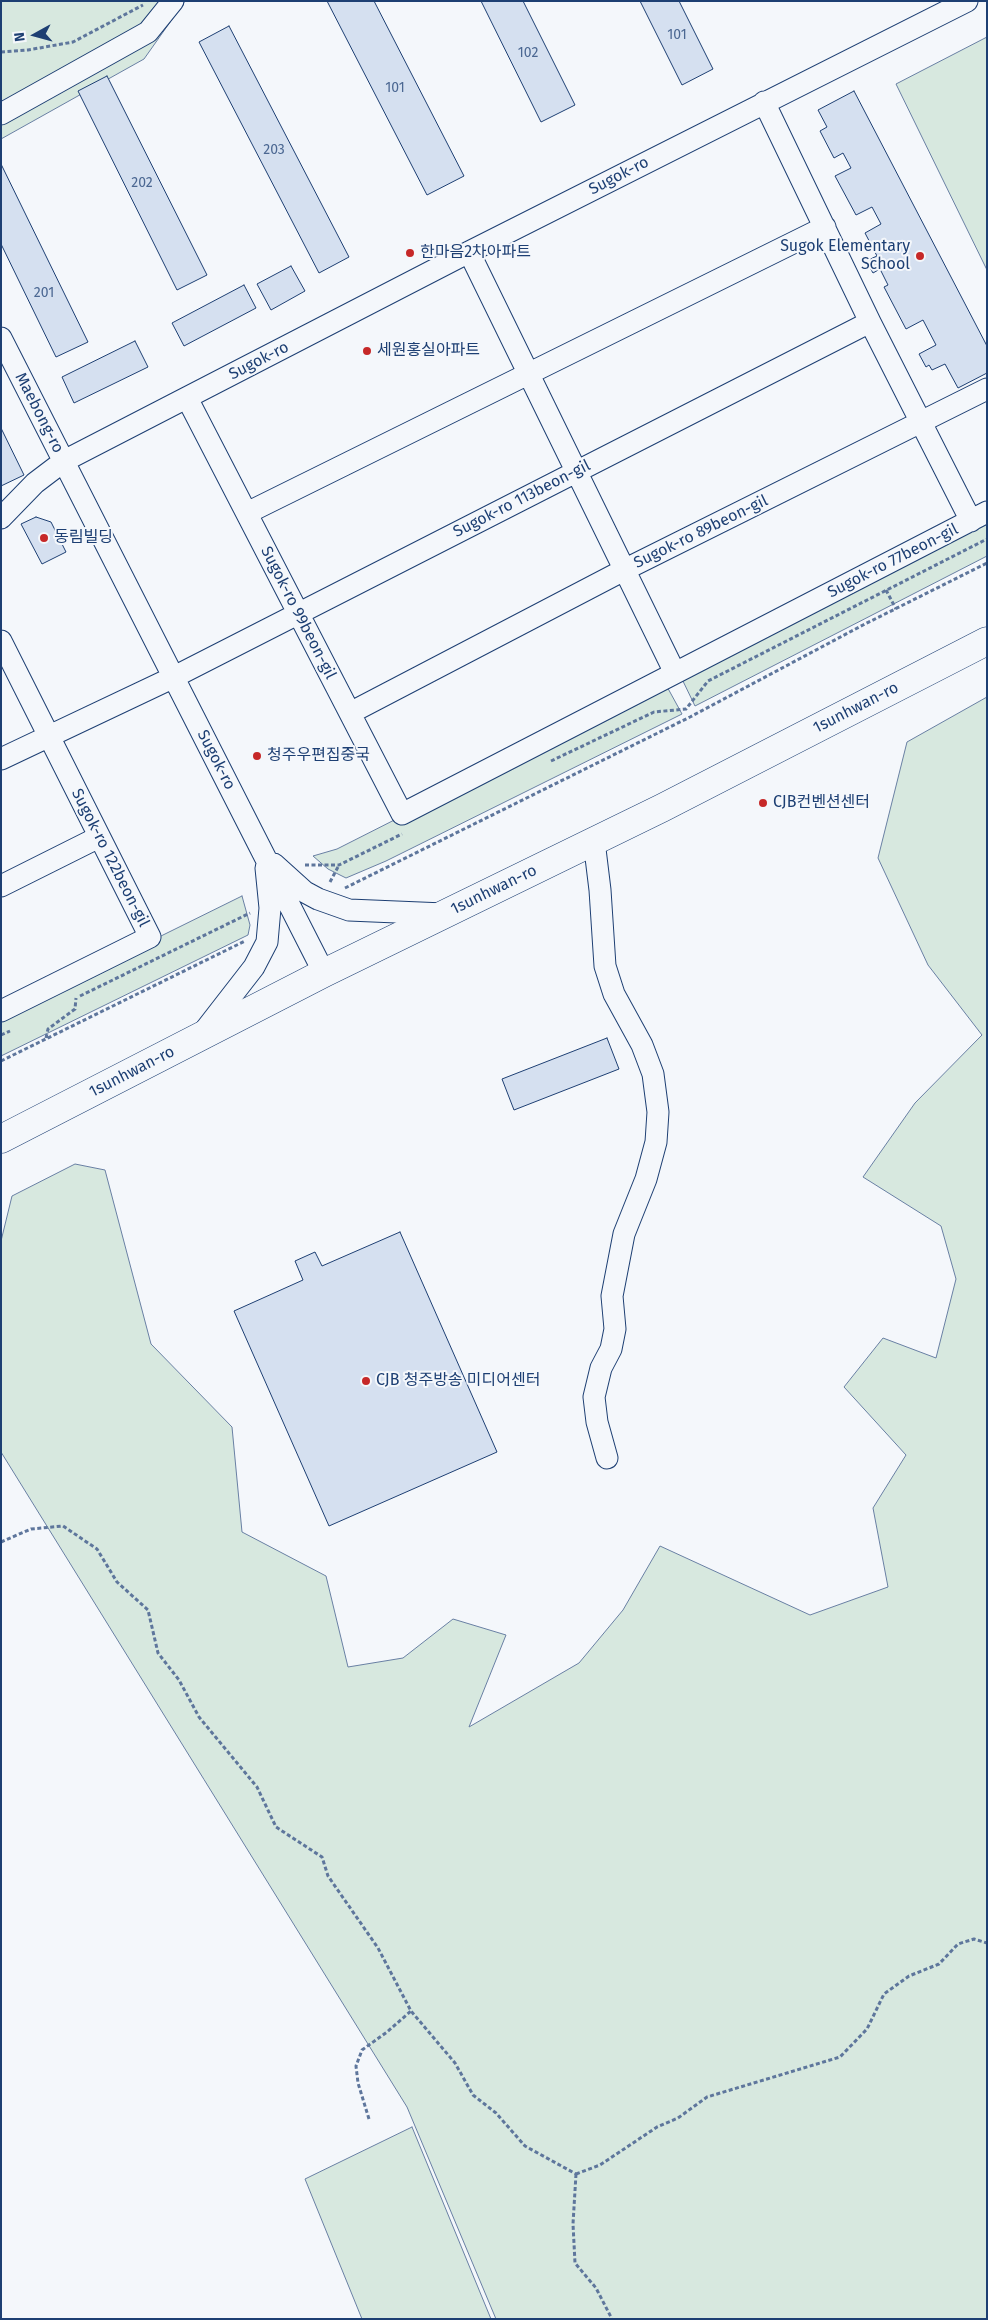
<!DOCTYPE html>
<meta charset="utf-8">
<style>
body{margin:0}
#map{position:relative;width:988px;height:2320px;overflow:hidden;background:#f4f7fb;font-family:"Fira Sans",sans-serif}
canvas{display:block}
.frame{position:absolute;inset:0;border:2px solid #1d3f73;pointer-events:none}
.north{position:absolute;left:10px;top:10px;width:50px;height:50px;-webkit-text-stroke:4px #f4f7fb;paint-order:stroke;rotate:263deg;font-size:14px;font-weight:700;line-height:20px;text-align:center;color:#1d3f73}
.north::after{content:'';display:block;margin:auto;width:18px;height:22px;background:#1d3f73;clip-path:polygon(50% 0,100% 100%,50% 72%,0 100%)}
</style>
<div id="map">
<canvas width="988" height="2320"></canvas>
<div class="frame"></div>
<div class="north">N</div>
</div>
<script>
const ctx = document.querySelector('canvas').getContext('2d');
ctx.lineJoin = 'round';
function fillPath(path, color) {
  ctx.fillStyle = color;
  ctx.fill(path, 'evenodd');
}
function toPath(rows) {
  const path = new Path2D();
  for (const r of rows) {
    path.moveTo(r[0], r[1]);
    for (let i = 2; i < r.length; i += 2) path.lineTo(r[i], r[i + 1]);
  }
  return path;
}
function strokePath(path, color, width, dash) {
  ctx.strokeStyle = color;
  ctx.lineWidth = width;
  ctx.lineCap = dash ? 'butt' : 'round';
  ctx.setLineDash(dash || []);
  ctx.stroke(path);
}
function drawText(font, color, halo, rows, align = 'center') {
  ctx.font = font + ' "Fira Sans","Noto Sans KR",sans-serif';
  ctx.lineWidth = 4;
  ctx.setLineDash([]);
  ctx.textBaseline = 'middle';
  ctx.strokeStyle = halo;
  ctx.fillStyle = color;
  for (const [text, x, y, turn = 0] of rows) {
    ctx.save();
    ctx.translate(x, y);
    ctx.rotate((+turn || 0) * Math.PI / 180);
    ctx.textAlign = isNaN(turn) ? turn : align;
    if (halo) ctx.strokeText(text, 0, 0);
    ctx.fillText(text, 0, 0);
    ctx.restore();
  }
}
const green = toPath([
 [1,1,185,1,144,59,1,139,1,1],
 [987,37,987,270,896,84,987,37],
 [987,520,987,556,695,706,681,677,987,520],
 [665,683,682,714,386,861,346,878,328,869,313,856,337,849,665,683],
 [987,697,987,2319,496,2319,407,2107,1,1452,1,1241,12,1196,75,1164,105,1170,151,1344,232,1427,242,1532,326,1576,348,1667,403,1658,453,1619,506,1635,469,1727,579,1663,623,1610,660,1546,810,1615,888,1587,873,1508,906,1455,844,1387,883,1338,936,1358,956,1279,941,1226,863,1177,915,1103,982,1035,928,965,878,858,907,742,987,697],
 [242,896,250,925,248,935,1,1056,1,1015,242,896],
 [412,2127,491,2319,362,2319,305,2179,412,2127]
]);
const building = toPath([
 [327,1,374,1,464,176,427,195,327,1],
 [481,1,523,1,575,105,541,122,481,1],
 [640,1,679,1,713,69,682,85,640,1],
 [229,26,349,257,319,273,199,42,229,26],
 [107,76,207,275,177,290,78,91,107,76],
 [854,91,987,346,987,373,958,388,945,364,932,370,929,365,926,367,919,354,936,345,923,320,906,329,884,287,888,285,880,269,873,273,866,261,877,256,865,233,881,224,872,207,856,215,835,176,851,168,843,153,834,158,820,131,827,127,818,110,854,91],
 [1,164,88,342,56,357,1,244,1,164],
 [291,266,305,291,271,310,257,284,291,266],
 [244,285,256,308,184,346,172,323,244,285],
 [135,341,148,367,74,403,62,377,135,341],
 [1,428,24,475,1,486,1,428],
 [36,517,51,522,66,552,42,564,21,524,36,517],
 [607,1038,619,1069,514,1110,502,1079,607,1038],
 [400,1232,497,1452,329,1526,234,1311,303,1280,295,1261,315,1252,322,1266,400,1232]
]);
const path = toPath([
 [1,52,28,50,73,42,143,5],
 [886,590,896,609],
 [551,761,654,712,686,709,708,681,987,539],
 [305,865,339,865,402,834],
 [330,882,339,865],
 [345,888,690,717,863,625,987,563],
 [80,996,250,913],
 [1,1035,10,1031],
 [46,1038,48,1029,75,1009,76,998],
 [1,1061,245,941],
 [1,1542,31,1529,63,1526,97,1549,117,1582,148,1610,158,1653,179,1680,199,1717,257,1787,276,1827,322,1857,328,1876,378,1948,411,2011,455,2063,473,2095,496,2113,525,2146,576,2174],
 [369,2119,358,2083,356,2066,362,2050,387,2032,411,2011],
 [576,2174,600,2165,657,2127,678,2118,707,2097,840,2057,867,2029,884,1994,909,1976,939,1964,958,1944,974,1939,987,1943],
 [576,2174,573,2224,575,2263,596,2288,612,2319]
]);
const minor = toPath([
 [764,102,870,322,971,521],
 [1,114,148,32,173,1],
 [469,252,675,673],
 [1,338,324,973],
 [187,398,402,814,987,512],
 [247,513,825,227],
 [1,518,35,483,64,461,469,252,967,1],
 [1,641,150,937,1,1011],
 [350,713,624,570,987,389],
 [1,759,174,677,870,322],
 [594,841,600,890,605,966,614,994,642,1045,653,1074,658,1112,656,1142,646,1179,624,1234,612,1296,615,1329,611,1349,601,1368,594,1397,597,1422,607,1458],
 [274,864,305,892,318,899,349,910,444,914],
 [1,886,99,837],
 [202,1034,254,967,267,942,270,908,266,868]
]);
const major = toPath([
 [1,1139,324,973,662,808,987,641]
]);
const markers = [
 [410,253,5,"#c62828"],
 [920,256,5,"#c62828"],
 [367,351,5,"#c62828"],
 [44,538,5,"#c62828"],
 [257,756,5,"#c62828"],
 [763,803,5,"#c62828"],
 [366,1381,5,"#c62828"]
];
const numberNames = [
 ["101",677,35],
 ["102",528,53],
 ["101",395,88],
 ["203",274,150],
 ["202",142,183],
 ["201",44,293]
];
const streetNames = [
 ["Sugok-ro",619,176,-27],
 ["Sugok-ro",259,361,-27],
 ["Maebong-ro",39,413,63],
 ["Sugok-ro 113beon-gil",522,499,-27],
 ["Sugok-ro 89beon-gil",701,532,-26],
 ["Sugok-ro 77beon-gil",893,561,-27],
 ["Sugok-ro 99beon-gil",298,613,63],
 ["1sunhwan-ro",856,708,-27],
 ["Sugok-ro",216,760,63],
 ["Sugok-ro 122beon-gil",110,858,63],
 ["1sunhwan-ro",494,890,-26],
 ["1sunhwan-ro",132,1072,-27]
];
const poiNames = [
 ["Sugok Elementary",910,247,"right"],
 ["School",910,265,"right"],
 ["한마음2차아파트",420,253],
 ["세원홍실아파트",377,351],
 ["동림빌딩",54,538],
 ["청주우편집중국",267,756],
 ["CJB컨벤션센터",773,803],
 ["CJB 청주방송 미디어센터",376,1381]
];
fillPath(green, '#d7e8df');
strokePath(green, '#687fa3', 1);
fillPath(building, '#d5e0f0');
strokePath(building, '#1d3f73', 1);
strokePath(minor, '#1d3f73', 23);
strokePath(major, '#1d3f73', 29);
strokePath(path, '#5e769c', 3, [4, 2.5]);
strokePath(minor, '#f4f7fb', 21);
strokePath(major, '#f4f7fb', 28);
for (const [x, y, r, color] of markers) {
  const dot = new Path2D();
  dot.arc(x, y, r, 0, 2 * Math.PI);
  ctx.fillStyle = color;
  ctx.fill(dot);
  strokePath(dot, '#f4f7fb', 2);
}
drawText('14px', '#4b6792', null, numberNames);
drawText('16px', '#1d3f73', '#f4f7fb', streetNames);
drawText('16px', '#1d3f73', '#f4f7fb', poiNames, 'left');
</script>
